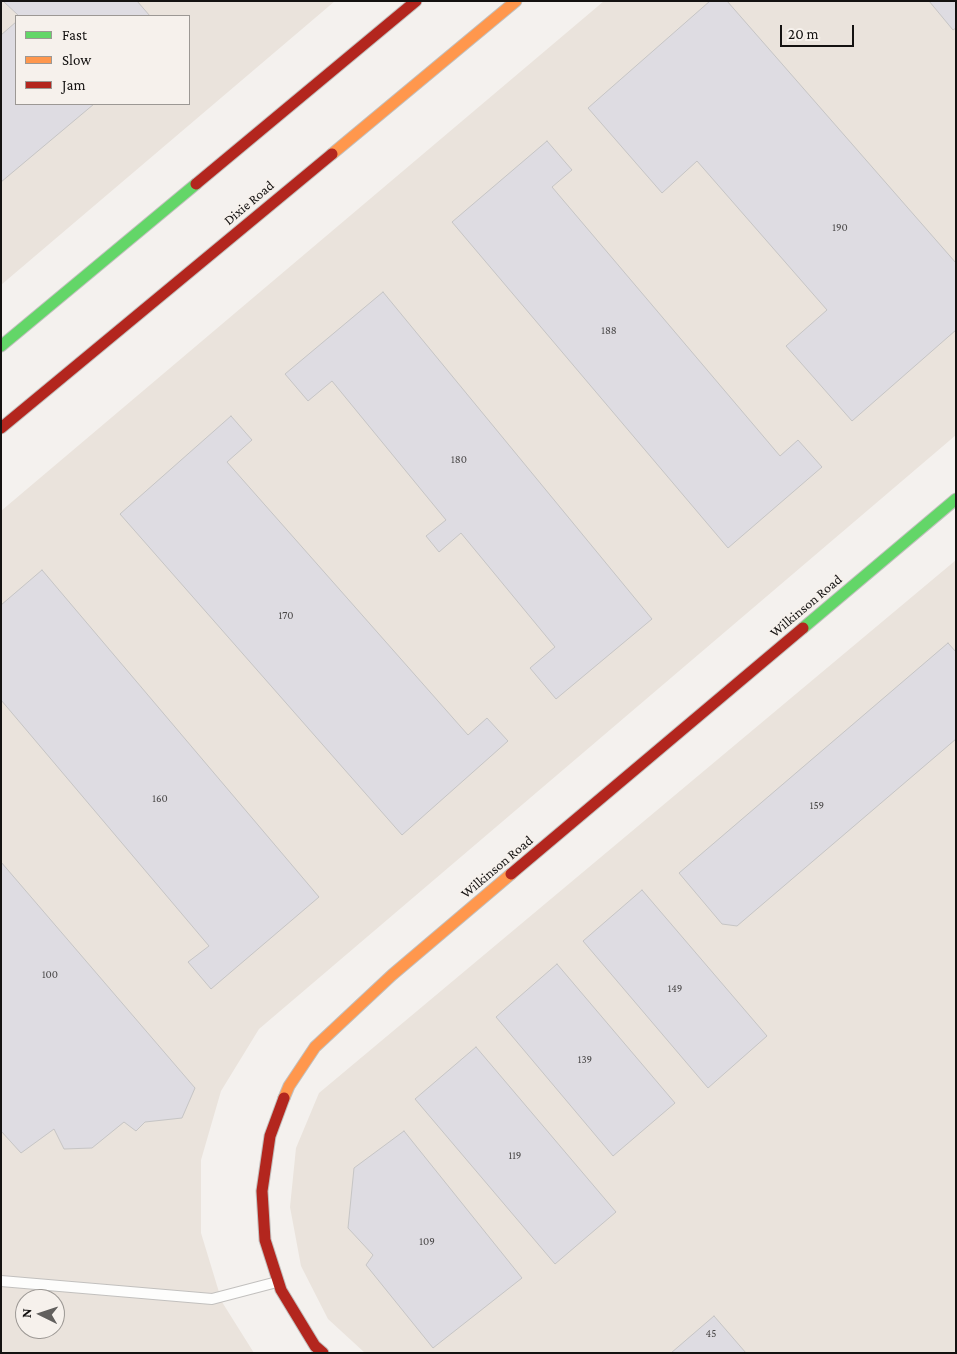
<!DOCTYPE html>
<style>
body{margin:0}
#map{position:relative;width:957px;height:1354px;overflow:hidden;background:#f4f1ee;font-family:"Crimson Pro",serif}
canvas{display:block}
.frame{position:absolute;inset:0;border:2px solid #141211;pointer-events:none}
.legend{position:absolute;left:15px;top:15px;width:175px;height:90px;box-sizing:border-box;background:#f6f1ec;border:1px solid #9c9894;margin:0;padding:6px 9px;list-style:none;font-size:15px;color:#141211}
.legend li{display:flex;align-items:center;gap:10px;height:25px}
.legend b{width:25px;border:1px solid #9c9894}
.north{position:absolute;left:15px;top:1289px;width:50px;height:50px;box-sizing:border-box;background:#f6f1ec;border:1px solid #9c9894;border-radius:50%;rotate:274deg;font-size:14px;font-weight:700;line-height:20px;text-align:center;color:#141211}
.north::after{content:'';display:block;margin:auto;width:18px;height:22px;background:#62605e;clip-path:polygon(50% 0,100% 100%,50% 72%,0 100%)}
.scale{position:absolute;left:780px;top:25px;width:74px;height:22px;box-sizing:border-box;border:2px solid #141211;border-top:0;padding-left:6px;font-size:15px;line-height:18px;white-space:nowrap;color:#141211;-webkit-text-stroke:4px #f6f1ec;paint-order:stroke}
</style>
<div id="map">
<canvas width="957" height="1354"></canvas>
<div class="frame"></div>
<ul class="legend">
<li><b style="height:6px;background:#63d668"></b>Fast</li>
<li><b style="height:6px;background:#ff974d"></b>Slow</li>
<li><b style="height:6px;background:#b3261e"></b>Jam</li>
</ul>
<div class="north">N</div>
<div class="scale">20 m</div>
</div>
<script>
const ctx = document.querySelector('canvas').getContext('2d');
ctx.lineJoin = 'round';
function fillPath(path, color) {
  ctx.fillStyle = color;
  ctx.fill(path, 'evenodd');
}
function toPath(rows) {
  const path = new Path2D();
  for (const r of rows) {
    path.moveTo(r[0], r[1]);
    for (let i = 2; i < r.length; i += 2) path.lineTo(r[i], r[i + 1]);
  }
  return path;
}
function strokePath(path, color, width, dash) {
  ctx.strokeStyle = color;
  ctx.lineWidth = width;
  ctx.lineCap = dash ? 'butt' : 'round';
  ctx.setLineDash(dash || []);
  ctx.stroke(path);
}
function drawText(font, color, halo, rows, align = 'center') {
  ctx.font = font + ' "Crimson Pro",serif';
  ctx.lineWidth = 4;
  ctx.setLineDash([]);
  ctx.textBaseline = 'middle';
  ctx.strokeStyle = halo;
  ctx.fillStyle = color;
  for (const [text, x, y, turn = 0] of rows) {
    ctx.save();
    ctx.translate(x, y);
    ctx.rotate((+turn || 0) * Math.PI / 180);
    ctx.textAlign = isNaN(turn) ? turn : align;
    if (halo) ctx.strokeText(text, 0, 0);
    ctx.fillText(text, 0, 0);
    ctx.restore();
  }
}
const built = toPath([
 [1,1,335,1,1,285],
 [16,16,189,16,189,104,16,104],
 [604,1,956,1,956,435,259,1029,221,1091,201,1160,201,1233,222,1302,254,1353,1,1353,1,511],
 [25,1299,55,1299,55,1329,25,1329],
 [956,560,956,1353,365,1353,328,1319,301,1266,290,1207,296,1148,319,1093]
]);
const building = toPath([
 [3,1,137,1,150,16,19,16,3,1],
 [710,1,727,1,956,263,956,330,852,421,786,346,827,310,697,161,662,193,588,108,710,1],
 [929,1,956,1,956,28,953,30,929,1],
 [16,22,16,104,94,104,1,182,1,35,16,22],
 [547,141,572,170,552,187,780,456,798,440,822,467,728,548,452,222,547,141],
 [383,292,652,619,556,699,530,668,555,647,461,533,439,552,426,536,446,520,332,381,308,401,285,374,383,292],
 [231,416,252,440,227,462,468,735,487,718,508,741,402,835,120,514,231,416],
 [42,570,319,897,211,989,188,962,209,946,1,700,1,605,42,570],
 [948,643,956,652,956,739,737,926,722,924,679,873,948,643],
 [1,862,195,1088,182,1118,145,1122,136,1131,124,1122,92,1148,64,1149,54,1129,21,1153,1,1131,1,862],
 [642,890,767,1036,708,1088,583,941,642,890],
 [557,964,675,1103,613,1156,496,1017,557,964],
 [476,1047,616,1212,555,1264,415,1099,476,1047],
 [404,1131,522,1278,433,1348,366,1265,373,1255,348,1228,354,1168,404,1131],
 [714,1316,746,1353,671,1353,714,1316]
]);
const lane = toPath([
 [1,1281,212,1299,277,1282]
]);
const fast = toPath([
 [1,346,196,184],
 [803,628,956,499]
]);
const slow = toPath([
 [332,154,516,1],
 [284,1098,289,1086,315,1047,392,975,511,874]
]);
const jam = toPath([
 [196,184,416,1],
 [1,428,332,154],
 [511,874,803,628],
 [284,1098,270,1136,262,1191,265,1240,281,1290,315,1346,323,1353]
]);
const numberNames = [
 ["190",840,228],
 ["188",609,331],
 ["180",459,460],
 ["170",286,616],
 ["160",160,799],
 ["159",817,806],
 ["100",50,975],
 ["149",675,989],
 ["139",585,1060],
 ["119",515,1156],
 ["109",427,1242],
 ["45",711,1334]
];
const streetNames = [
 ["Dixie Road",249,203,-40],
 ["Wilkinson Road",806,606,-40],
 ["Wilkinson Road",497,867,-40]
];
fillPath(built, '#eae3dc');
fillPath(building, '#dedce2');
strokePath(building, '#c6c5c5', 1);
strokePath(lane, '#c2c0be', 12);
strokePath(fast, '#c2c0be', 13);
strokePath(slow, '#c2c0be', 13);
strokePath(jam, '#c2c0be', 13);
strokePath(lane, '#fdfdfc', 10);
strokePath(fast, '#63d668', 11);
strokePath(slow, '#ff974d', 11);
strokePath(jam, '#b3261e', 11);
drawText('11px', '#4a4848', null, numberNames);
drawText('14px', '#141211', '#f6f1ec', streetNames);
</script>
